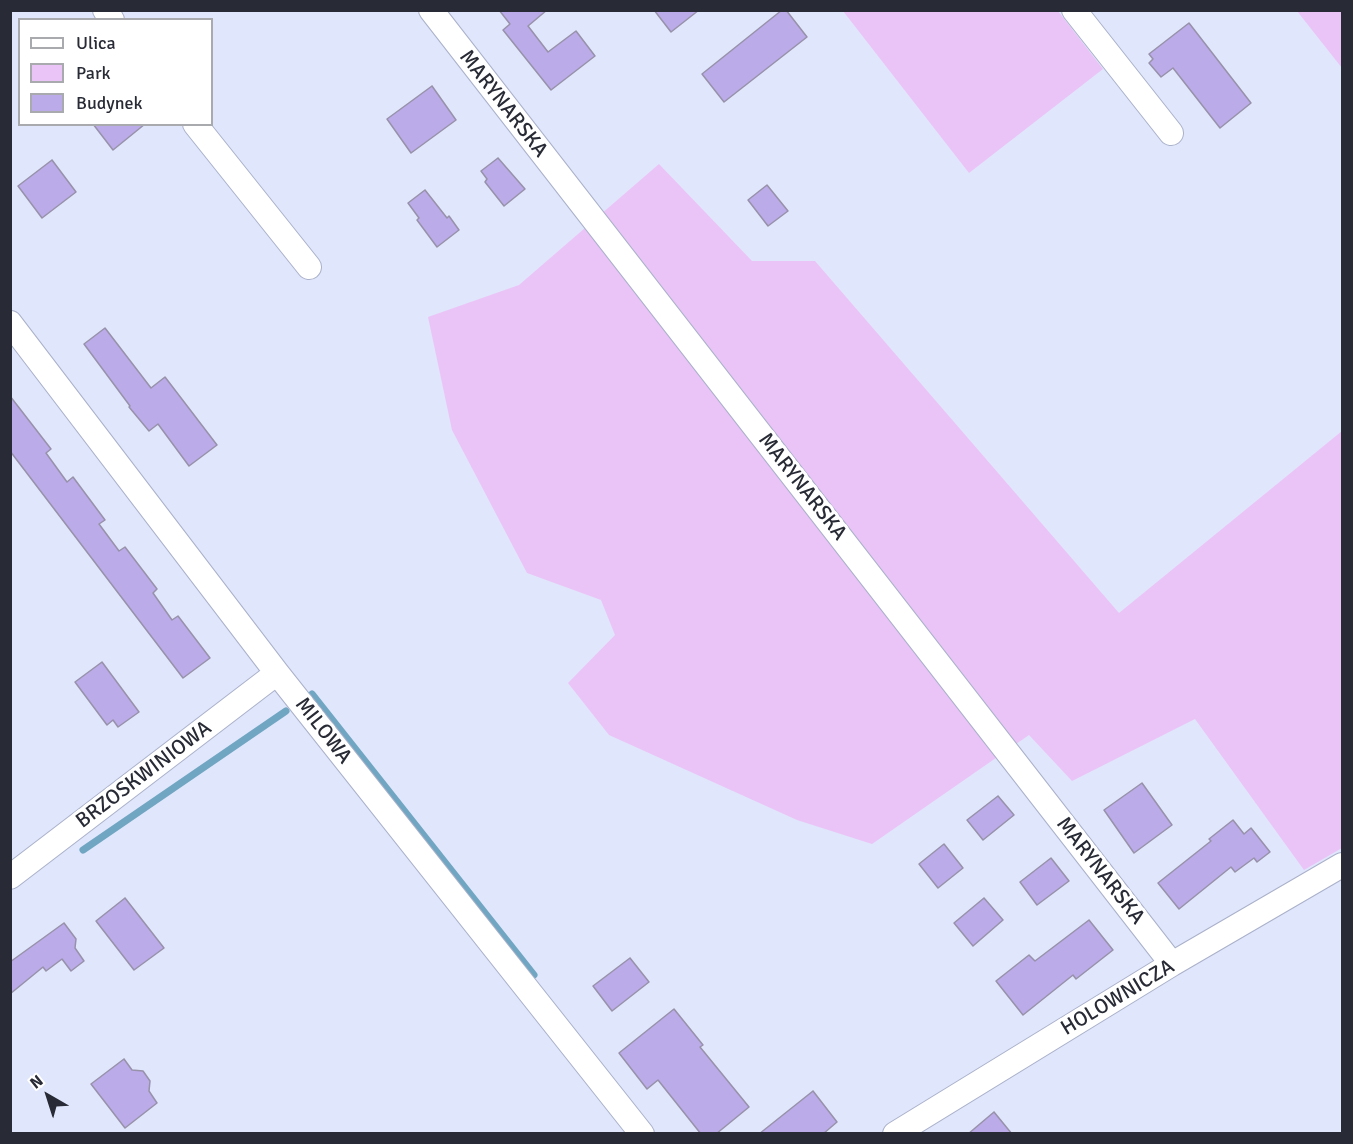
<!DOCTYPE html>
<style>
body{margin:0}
#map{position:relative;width:1353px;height:1144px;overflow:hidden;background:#e0e6fb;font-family:Signika,sans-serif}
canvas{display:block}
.frame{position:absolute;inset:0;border:12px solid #282b35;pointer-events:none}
.legend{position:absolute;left:18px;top:18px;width:195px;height:108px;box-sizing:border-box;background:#fff;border:2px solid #a9aaae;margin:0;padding:8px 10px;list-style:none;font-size:18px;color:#282b35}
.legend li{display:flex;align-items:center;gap:12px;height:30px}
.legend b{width:30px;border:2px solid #a9aaae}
.north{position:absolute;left:18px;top:1066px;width:60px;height:60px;-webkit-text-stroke:4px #fff;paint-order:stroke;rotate:321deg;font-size:16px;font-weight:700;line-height:24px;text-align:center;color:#282b35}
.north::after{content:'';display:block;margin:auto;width:21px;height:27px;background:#282b35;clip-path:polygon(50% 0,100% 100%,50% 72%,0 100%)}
</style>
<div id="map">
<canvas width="1353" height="1144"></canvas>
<div class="frame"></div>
<ul class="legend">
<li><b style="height:8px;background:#fff"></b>Ulica</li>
<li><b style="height:16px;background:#ebc4f7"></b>Park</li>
<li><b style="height:16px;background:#bbabe9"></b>Budynek</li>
</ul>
<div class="north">N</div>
</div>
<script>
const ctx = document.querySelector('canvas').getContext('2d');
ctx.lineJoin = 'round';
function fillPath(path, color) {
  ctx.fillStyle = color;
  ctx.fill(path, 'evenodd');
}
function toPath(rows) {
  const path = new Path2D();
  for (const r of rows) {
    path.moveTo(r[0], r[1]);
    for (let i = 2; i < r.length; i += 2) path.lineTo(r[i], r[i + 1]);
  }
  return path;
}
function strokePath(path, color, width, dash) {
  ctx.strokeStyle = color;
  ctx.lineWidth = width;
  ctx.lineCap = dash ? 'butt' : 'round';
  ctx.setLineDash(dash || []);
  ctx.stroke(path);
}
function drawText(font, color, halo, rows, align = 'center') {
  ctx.font = font + ' Signika,sans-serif';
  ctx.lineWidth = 6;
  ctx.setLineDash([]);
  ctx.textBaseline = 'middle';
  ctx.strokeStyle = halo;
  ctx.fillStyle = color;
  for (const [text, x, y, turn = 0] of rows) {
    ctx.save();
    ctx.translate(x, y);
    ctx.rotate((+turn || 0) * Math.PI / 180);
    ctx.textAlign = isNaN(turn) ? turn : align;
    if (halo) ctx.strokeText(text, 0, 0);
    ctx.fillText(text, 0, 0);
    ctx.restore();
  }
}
const green = toPath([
 [843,11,1058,11,1103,69,969,173],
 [1297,11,1342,11,1342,68],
 [659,164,752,261,815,261,1119,613,1342,431,1342,848,1304,870,1195,719,1072,781,1029,735,872,844,797,820,609,735,568,683,615,635,601,600,527,573,452,430,428,317,519,285]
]);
const stream = toPath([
 [312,694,534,975],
 [83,850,286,711]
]);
const building = toPath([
 [499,10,547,10,528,26,548,52,576,31,595,56,551,90,503,30,510,24,499,10],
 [654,10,699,10,671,32,654,10],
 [782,10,786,10,807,37,724,102,702,74,782,10],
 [1189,23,1251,103,1220,128,1173,68,1161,77,1149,63,1153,59,1149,54,1189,23],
 [432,86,456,120,411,153,387,119,432,86],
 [93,124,145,124,113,150,93,124],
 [498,158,525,189,504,206,485,182,487,179,481,171,498,158],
 [52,160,76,192,42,218,18,186,52,160],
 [767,185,788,211,768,226,748,200,767,185],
 [425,190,447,218,449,216,459,230,437,247,417,220,419,218,408,203,425,190],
 [105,328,151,388,165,377,217,445,189,466,158,424,149,431,129,407,130,406,84,344,105,328],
 [10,396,51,449,46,453,67,482,73,477,105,520,99,524,119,551,125,547,157,589,153,593,172,620,178,616,210,658,183,678,10,451,10,396],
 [102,662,139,712,118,727,113,720,107,725,75,682,102,662],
 [1142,783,1172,825,1134,853,1104,810,1142,783],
 [998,796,1014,815,983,840,967,820,998,796],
 [1233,820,1244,834,1251,828,1270,852,1257,862,1254,858,1235,872,1231,867,1179,909,1158,883,1211,841,1209,839,1233,820],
 [944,844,963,868,938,888,919,864,944,844],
 [1051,858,1069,881,1037,905,1020,882,1051,858],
 [125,898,164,948,134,970,96,921,125,898],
 [984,898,1003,920,973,946,954,923,984,898],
 [1089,920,1113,950,1076,979,1073,975,1023,1015,996,981,1029,955,1035,961,1089,920],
 [64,923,76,939,75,948,84,961,71,971,62,959,46,971,43,967,10,994,10,962,64,923],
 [630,958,649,982,612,1011,593,986,630,958],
 [674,1009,703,1045,700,1047,749,1107,716,1134,701,1134,658,1080,647,1089,619,1053,674,1009],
 [124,1059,132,1070,143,1071,150,1081,149,1091,157,1103,125,1128,91,1084,124,1059],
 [813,1091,837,1122,823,1134,759,1134,813,1091],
 [994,1112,1012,1134,968,1134,994,1112]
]);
const street = toPath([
 [105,10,112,20],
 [431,10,1172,964],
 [1074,10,1171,133],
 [195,124,309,267],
 [10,323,277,673,642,1134],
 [10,877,277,673],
 [895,1134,1172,964,1342,865]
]);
const streetNames = [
 ["MARYNARSKA",503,104,52],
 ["MARYNARSKA",802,487,52],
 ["MILOWA",323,731,52],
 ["BRZOSKWINIOWA",144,775,-37],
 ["MARYNARSKA",1100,871,52],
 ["HOLOWNICZA",1118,998,-31]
];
fillPath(green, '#ebc4f7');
strokePath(stream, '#71a6c2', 7);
fillPath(building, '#bbabe9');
strokePath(building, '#9791aa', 1.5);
strokePath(street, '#aab1ca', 26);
strokePath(street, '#fff', 24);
drawText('21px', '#282b35', '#fff', streetNames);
</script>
